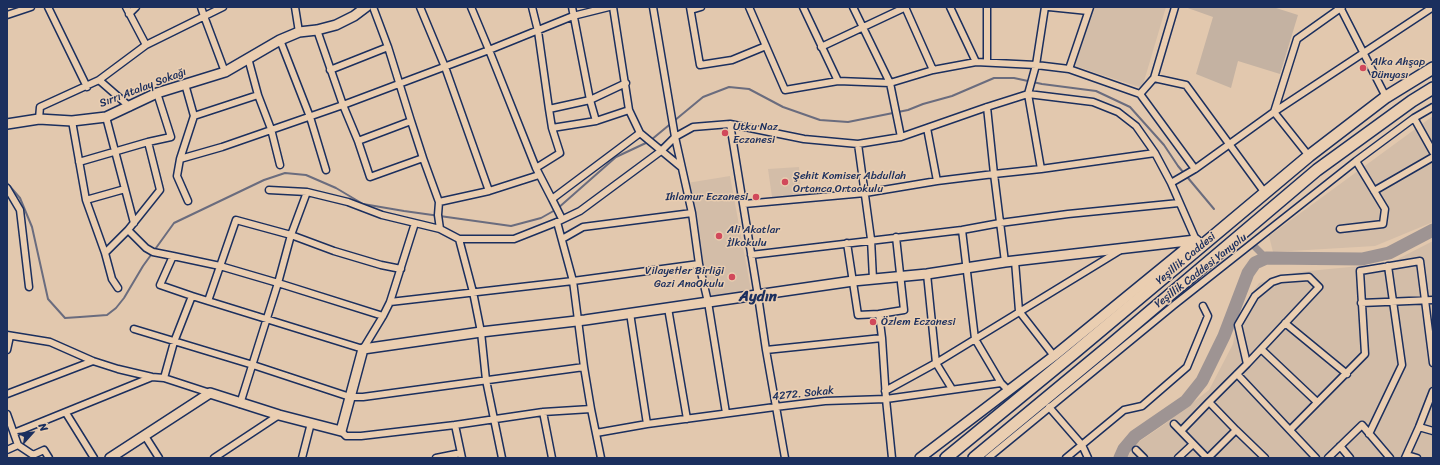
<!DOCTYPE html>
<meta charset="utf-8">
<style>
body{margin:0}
#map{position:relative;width:1440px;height:465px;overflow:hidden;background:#e2c8ae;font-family:Sriracha,sans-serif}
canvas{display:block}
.frame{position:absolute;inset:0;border:8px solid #1b2f5e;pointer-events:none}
.north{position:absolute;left:12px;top:413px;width:40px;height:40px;-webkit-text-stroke:3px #eaceb1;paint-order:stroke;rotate:63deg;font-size:11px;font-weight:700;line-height:16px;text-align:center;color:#1b2f5e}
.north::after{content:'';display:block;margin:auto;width:14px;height:18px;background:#1b2f5e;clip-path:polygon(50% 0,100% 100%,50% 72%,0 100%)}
</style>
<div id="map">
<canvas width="1440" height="465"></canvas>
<div class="frame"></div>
<div class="north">N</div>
</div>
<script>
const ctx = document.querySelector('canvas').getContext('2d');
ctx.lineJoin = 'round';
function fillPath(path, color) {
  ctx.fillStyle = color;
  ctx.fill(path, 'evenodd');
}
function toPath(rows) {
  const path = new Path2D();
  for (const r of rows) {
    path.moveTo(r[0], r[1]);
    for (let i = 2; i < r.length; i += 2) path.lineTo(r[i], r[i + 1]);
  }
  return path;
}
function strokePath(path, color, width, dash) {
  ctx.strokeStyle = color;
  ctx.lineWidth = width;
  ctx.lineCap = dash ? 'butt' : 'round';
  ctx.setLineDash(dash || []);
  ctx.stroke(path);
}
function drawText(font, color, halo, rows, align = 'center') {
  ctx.font = font + ' Sriracha,sans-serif';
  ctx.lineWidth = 3;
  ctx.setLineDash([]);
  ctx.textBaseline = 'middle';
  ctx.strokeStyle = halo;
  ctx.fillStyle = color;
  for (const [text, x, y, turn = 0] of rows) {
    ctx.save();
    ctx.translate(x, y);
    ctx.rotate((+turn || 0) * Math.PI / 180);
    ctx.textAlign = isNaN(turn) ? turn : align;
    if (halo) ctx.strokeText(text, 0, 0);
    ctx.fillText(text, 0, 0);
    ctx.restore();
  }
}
const built = toPath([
 [1093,7,1166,7,1142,88,1075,66],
 [1433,116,1433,222,1375,246,1273,252,1269,236],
 [799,167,801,194,772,197,768,169],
 [730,176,751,290,709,299,687,183],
 [1433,241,1433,458,1127,458,1137,443,1165,424,1209,390,1233,344,1238,315,1259,283,1299,272,1390,263]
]);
const green = toPath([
 [1185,7,1273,7,1298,15,1280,74,1238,61,1231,88,1196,74,1213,17]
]);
const stream = toPath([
 [651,140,703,97,729,87,749,89,783,107,820,120,848,122,908,110,923,104,952,96,994,78,1014,78,1042,84,1096,91,1130,107,1164,145,1178,166,1214,209],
 [7,183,20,198,32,227,48,299,65,318,80,317,107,315,116,308,124,298,143,266,174,223,264,180,285,173,306,175,336,188,363,204,404,211,511,226,541,218,557,209,616,157,648,142]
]);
const canal = toPath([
 [1255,247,1266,258]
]);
const river = toPath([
 [1120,458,1124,449,1135,436,1186,401,1202,381,1224,336,1248,273,1255,263,1266,258,1362,259,1389,253,1433,230]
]);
const street = toPath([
 [48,7,87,87],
 [126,7,146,45,223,7],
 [201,7,204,16,225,72],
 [295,7,299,32],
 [373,7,388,47,411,121],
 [420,7,445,67,489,191,439,202],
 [471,7,489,50,536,168,552,199,640,133,681,167],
 [532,7,538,31,549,109],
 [613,7,629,110,640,133],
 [653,7,675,137,692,213,699,264],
 [690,7,700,65,732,60,766,46],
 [749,7,785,90,838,81,890,83,933,70,976,62,1036,65,1069,69,1090,7],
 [803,7,838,81],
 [853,7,890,83,901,137],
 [905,7,933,70],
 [950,7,976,62],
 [987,7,987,62],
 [1049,7,1088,11],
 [1340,7,1386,97],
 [691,10,701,7],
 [129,14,136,7],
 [7,15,31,7],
 [317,30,343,105,358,141,370,177,423,158,439,202,438,215,440,229],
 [280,40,310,117,326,170],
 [821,47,906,7],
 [248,58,258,95],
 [1069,69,1140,94,1195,169],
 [330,70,388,47],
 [1154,78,1175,7],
 [99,80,130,107],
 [185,84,194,116,180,159,222,147,343,105,489,50,573,16,609,7],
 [1140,94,1154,78,1186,85,1265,193],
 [194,116,258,95,271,129,280,165],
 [106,117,134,223],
 [1414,118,1433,152],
 [39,119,40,107,99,80,146,45],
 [72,121,86,200,105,253,128,230,160,190,148,142,171,137,157,93],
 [596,121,590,100,626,83],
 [730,124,804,139,858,144,901,137,987,107,1028,94,1093,102,1118,112,1136,126,1155,153,1171,183,1196,240],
 [552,128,596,121,629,110],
 [927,128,937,181],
 [358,141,411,121,423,158],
 [858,144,871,239,873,279],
 [1309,156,1274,112,1297,39,1342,7],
 [180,159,177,176,188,201],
 [79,162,148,142],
 [536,168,560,153,552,128,549,109,590,100,572,7],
 [1041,169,1028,94,1036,65,1045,7],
 [1171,183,1195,169,1274,112,1433,7],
 [7,188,20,210,29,287],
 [269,190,307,192],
 [489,191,539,175],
 [1374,191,1433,157],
 [552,199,562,219],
 [86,200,125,189],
 [744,204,865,193,937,181,994,174,987,107],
 [557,222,573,281,584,367],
 [1340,229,1383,224,1385,209,1356,161],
 [128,230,146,248,153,252,173,256],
 [962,230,975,339,1001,383],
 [459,239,473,292,481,332,486,380,502,458],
 [562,239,583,227,692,213],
 [847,243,858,315,879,314],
 [105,253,112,279,118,288],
 [751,255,962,230,1000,223,1068,214,1179,203],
 [1015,261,1019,311,1054,356],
 [1005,262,994,174,1041,169,1155,153],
 [927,274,936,363,952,389],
 [192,296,160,285,173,256,220,266,278,283,383,316],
 [208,301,363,349,383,316,390,302,415,223],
 [390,302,573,281,699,264,708,302,726,413],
 [1361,303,1433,300],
 [668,308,687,419],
 [630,313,647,424],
 [1285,323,1347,374],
 [134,329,253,365,350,397,363,397,584,367,591,409],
 [7,335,50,342,93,361,118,369,152,377,164,378,210,393],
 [882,338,886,399,892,458],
 [1261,349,1317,402],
 [7,350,10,336],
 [766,350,882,338,879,314,904,310,896,237],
 [1237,374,1316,458],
 [164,378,174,342,192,296,208,301,236,220,291,235,334,251,381,265,401,269],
 [885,391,936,363,1119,251],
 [7,394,93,361],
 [240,404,278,283,291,235,307,192,348,202,382,215,440,229,459,239,514,239,557,222,580,211,661,151,675,137,693,127,730,124,758,296,766,350,785,458],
 [1049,407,1082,445,1088,458],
 [543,412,552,458],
 [66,413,94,458],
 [7,414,18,445],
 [1174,424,1207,458],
 [455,425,462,458],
 [1419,427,1433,431],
 [1236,430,1265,458],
 [1290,430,1365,354,1360,271,1420,261,1433,363],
 [341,431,346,436,361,436,455,425,543,412,591,409,601,458],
 [1181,431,1209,402],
 [14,433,152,377],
 [596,433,647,424,775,407,825,401,886,399,1001,383,1009,391],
 [1369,434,1402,365,1388,266],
 [145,436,159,458],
 [1340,446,1350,458],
 [7,450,18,445,33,455,44,450,49,458],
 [1136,450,1144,458],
 [1407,455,1417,458],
 [214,458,279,415],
 [302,458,311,423],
 [436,458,461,453],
 [988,458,1174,305,1356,161,1414,118,1433,107],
 [1066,458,1124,410,1142,406,1187,367,1208,316,1203,306],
 [1178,458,1193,444],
 [1208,458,1236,430,1209,402,1247,364,1319,287,1309,277,1281,279,1272,282,1255,296,1238,325,1247,364],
 [1328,458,1362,425,1390,458],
 [1405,458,1419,427,1433,391]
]);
const secondary = toPath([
 [7,124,39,119,72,121,106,117,157,93,225,72,280,40,299,32,317,30,336,25,354,16,366,7],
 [110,458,210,393,279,415,341,431,363,349,481,332,585,320,853,281,927,274,1005,262,1196,240,1202,246],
 [920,458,1054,356,1196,240]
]);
const highway = toPath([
 [946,458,1074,353,1309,156,1386,97,1433,68],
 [974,458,1108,347,1317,170,1412,101,1433,88]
]);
const markers = [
 [1363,68,4,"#d1495b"],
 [725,133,4,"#d1495b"],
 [785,182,4,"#d1495b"],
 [756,197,4,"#d1495b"],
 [719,236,4,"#d1495b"],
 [732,277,4,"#d1495b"],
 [873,322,4,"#d1495b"]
];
const poiNames = [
 ["Alka Ahşap",1371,62],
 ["Dünyası",1371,75],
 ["Utku Naz",733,127],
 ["Eczanesi",733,140],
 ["Şehit Komiser Abdullah",793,176],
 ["Ortanca Ortaokulu",793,189],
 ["Ihlamur Eczanesi",748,197,"right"],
 ["Ali Akatlar",727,230],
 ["İlkokulu",727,243],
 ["Vilayetler Birliği",724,271,"right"],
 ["Gazi AnaOkulu",724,284,"right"],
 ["Özlem Eczanesi",881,322]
];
const streetNames = [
 ["Sırrı Atalay Sokağı",143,88,-21],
 ["Yeşillik Caddesi",1186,259,-40],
 ["Yeşillik Caddesi Yanyolu",1201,271,-38],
 ["4272. Sokak",803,394,-6]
];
const districtNames = [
 ["Aydın",758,297]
];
fillPath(built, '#d3bda8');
fillPath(green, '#c4b2a2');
strokePath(stream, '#6a6c7e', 2);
strokePath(canal, '#9e9493', 7);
strokePath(river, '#9e9493', 13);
strokePath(street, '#1b2f5e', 9);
strokePath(secondary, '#1b2f5e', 12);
strokePath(highway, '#1b2f5e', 14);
strokePath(street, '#eaceb1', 6);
strokePath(secondary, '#eaceb1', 9);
strokePath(highway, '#eaceb1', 11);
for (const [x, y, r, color] of markers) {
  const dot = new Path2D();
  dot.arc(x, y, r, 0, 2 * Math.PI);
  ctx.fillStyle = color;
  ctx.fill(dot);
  strokePath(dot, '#eaceb1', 1.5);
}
drawText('11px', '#1b2f5e', '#eaceb1', poiNames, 'left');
drawText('11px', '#1b2f5e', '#eaceb1', streetNames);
drawText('bold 15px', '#1b2f5e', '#eaceb1', districtNames);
</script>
